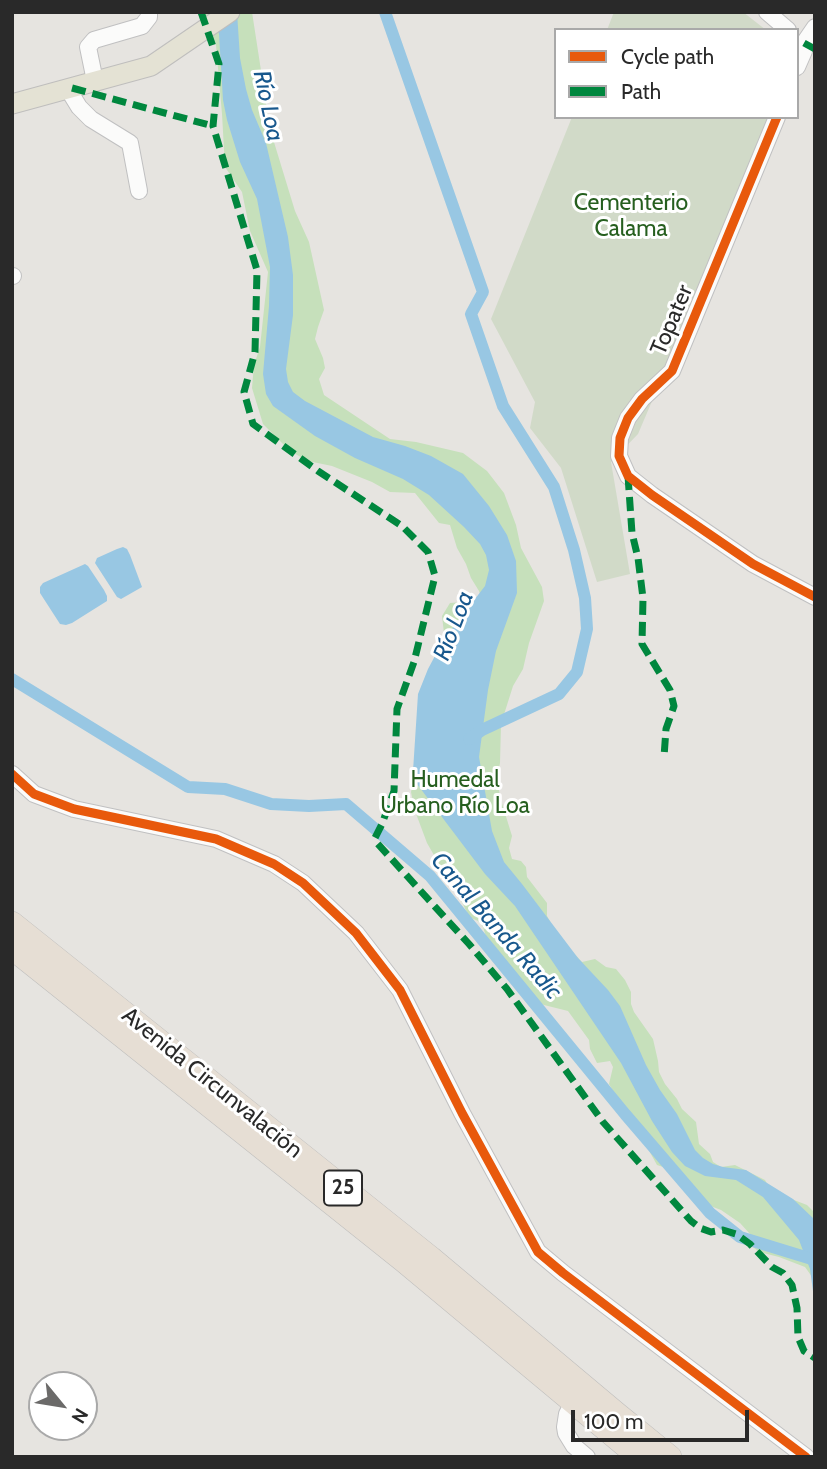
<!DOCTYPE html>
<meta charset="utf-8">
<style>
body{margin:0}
#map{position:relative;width:827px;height:1469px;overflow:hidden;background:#e6e4e0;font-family:Cabin,sans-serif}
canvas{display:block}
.frame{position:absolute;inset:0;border:14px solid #292929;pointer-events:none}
.legend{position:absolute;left:554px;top:28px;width:245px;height:91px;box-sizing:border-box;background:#fff;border:2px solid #a9a9a9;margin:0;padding:9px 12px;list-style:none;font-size:21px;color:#292929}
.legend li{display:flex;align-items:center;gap:14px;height:35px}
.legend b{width:35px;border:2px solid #a9a9a9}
.north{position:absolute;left:28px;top:1371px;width:70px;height:70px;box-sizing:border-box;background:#fff;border:2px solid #a9a9a9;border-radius:50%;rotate:120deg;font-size:19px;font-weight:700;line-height:28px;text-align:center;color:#292929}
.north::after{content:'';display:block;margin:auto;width:24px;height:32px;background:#6b6a69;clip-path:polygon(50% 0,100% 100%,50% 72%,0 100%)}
.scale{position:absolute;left:571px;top:1410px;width:178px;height:32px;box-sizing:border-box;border:4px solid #292929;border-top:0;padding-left:9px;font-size:21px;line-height:24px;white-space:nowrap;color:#292929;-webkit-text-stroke:5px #fff;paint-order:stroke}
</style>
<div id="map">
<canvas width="827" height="1469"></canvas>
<div class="frame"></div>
<ul class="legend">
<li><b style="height:9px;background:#e8590c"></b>Cycle path</li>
<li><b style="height:9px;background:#00873e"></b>Path</li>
</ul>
<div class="north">N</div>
<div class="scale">100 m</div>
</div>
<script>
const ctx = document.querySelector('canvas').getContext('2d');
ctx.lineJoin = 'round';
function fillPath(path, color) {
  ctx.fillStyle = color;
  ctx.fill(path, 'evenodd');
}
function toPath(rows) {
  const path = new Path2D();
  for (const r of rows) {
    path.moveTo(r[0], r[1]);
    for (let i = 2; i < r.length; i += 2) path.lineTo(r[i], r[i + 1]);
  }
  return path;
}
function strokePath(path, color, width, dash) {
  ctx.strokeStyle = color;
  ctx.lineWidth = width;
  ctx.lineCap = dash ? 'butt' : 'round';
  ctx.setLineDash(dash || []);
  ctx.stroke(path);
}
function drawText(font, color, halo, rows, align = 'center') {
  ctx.font = font + ' Cabin,sans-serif';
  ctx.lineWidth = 6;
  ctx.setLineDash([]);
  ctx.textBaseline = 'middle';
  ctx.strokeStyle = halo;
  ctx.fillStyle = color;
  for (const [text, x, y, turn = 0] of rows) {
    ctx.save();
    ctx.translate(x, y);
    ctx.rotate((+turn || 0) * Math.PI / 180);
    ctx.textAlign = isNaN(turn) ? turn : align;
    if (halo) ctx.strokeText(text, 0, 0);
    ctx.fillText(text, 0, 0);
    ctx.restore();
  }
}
const green = toPath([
 [200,12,252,12,270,129,295,211,309,242,324,310,318,327,315,339,323,358,325,368,319,379,324,395,390,439,416,442,463,453,487,471,504,493,516,525,521,548,542,587,544,601,529,643,523,669,513,686,501,724,500,763,497,777,500,797,512,836,509,848,512,859,521,861,526,867,527,877,547,903,547,916,559,937,570,949,582,962,595,959,606,967,616,969,625,980,631,992,631,1004,634,1012,653,1039,658,1061,659,1072,665,1084,677,1099,682,1109,696,1122,699,1144,710,1154,713,1162,721,1167,735,1165,765,1180,769,1187,794,1200,807,1205,815,1213,815,1281,805,1267,779,1257,759,1252,748,1243,750,1234,740,1223,721,1210,700,1202,691,1195,680,1186,675,1178,676,1171,670,1166,663,1167,657,1165,642,1138,623,1118,617,1098,609,1084,613,1067,610,1061,597,1063,590,1049,589,1040,568,1011,536,1003,506,966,490,950,483,927,478,921,469,917,461,900,454,890,427,843,415,811,411,792,416,772,427,691,424,681,450,644,444,633,442,616,450,603,463,602,482,613,484,606,479,591,471,578,466,564,457,548,450,525,439,523,415,493,390,492,372,482,332,466,308,461,290,451,263,424,252,388,254,365,260,347,268,272,250,231,242,192,225,167,222,114,216,45]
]);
const cemetery = toPath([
 [614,12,743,12,766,30,607,30],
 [572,117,773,117,638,434,611,462,630,574,597,582,561,468,530,428,535,402,491,319]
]);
const water = toPath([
 [213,12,237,12,240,58,246,89,252,110,266,143,288,237,293,275,293,315,286,369,288,382,293,392,305,401,373,437,405,446,431,456,463,474,489,506,507,535,516,561,517,593,496,651,488,690,479,757,492,831,504,862,522,884,578,958,608,990,620,1006,646,1065,660,1090,677,1114,695,1150,703,1158,713,1164,723,1167,746,1170,793,1199,814,1219,815,1306,810,1269,799,1240,763,1197,736,1180,705,1176,685,1166,672,1152,652,1121,621,1063,515,906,485,874,417,784,413,771,418,694,428,669,444,639,485,586,489,570,486,555,480,544,464,527,429,495,403,479,355,458,315,436,273,406,266,394,263,374,269,306,270,267,257,199,240,162,227,120,223,100,219,34],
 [123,547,127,549,130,555,142,587,121,599,117,597,95,563,97,558,117,549],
 [85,564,88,566,104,590,107,596,107,601,72,623,66,625,60,624,40,593,40,587,43,583]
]);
const canal = toPath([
 [385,12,483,292,471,314,503,406,554,487,574,550,585,598,587,629,577,672,559,694,482,730,469,739],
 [12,679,188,787,225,789,271,804,309,806,346,804,430,876,625,1114,710,1213,740,1237,815,1260]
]);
const minor = toPath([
 [767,12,788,30],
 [797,67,804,51,804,43,815,27],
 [95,81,88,47,94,40,142,26,149,17,149,12],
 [68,89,79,107,91,119,130,143,139,191],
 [777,117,672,371,642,399,628,418,620,438,619,456,628,476,652,495,753,564,815,597],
 [12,276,13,276],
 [12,774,34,794,74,809,216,839,274,864,303,883,356,933,400,990,462,1113,538,1252,563,1273,806,1457],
 [573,1402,567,1414,565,1427,566,1433,574,1446,587,1457]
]);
const major = toPath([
 [12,104,151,66,230,12]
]);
const highway = toPath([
 [12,923,431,1258,617,1414,670,1457],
 [12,948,404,1261,639,1457]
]);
const quiet = toPath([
 [201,12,219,64,213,126,257,270,255,352,244,392,253,424,318,471,402,526,428,552,435,576,414,662,397,709,394,791,382,824,375,838,377,843,469,944,507,989,603,1122,691,1221,700,1228,711,1232,723,1230,736,1234,750,1244,772,1267,783,1273,792,1285,797,1308,798,1337,804,1351,815,1358],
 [804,43,815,49],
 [72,88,213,126],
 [628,476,632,533,638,558,643,598,642,644,670,690,674,706,666,729,664,757]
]);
const cycleway = toPath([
 [777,117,672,371,642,399,628,418,620,438,619,456,628,476,652,495,753,564,815,597],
 [12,774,34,794,74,809,216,839,274,864,303,883,356,933,400,990,462,1113,538,1252,563,1273,806,1457]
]);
const shields = [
 [343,1188,38]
];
const shieldNames = [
 ["25",343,1188]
];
const parkNames = [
 ["Cementerio",631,203],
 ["Calama",631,229],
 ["Humedal",455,780],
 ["Urbano Río Loa",455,806]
];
const streetNames = [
 ["Topater",672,320,-67],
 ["Avenida Circunvalación",212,1083,39]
];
const waterNames = [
 ["Río Loa",268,106,78],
 ["Río Loa",454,626,-69],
 ["Canal Banda Radic",496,926,49]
];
fillPath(green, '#c6e0bb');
fillPath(cemetery, '#d1dac8');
fillPath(water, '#98c7e3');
strokePath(canal, '#98c7e3', 12);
strokePath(minor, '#c0c0c1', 18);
strokePath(major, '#bfbebd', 21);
strokePath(highway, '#bfbebd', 24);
strokePath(minor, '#fbfbfa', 16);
strokePath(major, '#e4e2d4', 19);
strokePath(highway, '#e6ded4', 23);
strokePath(quiet, '#00873e', 7, [14, 7]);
strokePath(cycleway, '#e8590c', 9);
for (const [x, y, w] of shields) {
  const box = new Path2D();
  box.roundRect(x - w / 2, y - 17.5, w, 35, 5);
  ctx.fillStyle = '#fff';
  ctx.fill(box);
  strokePath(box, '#292929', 2);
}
drawText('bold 21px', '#292929', null, shieldNames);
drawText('23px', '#265f1f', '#fff', parkNames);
drawText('23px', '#292929', '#fff', streetNames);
drawText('italic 24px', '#18588d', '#fff', waterNames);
</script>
